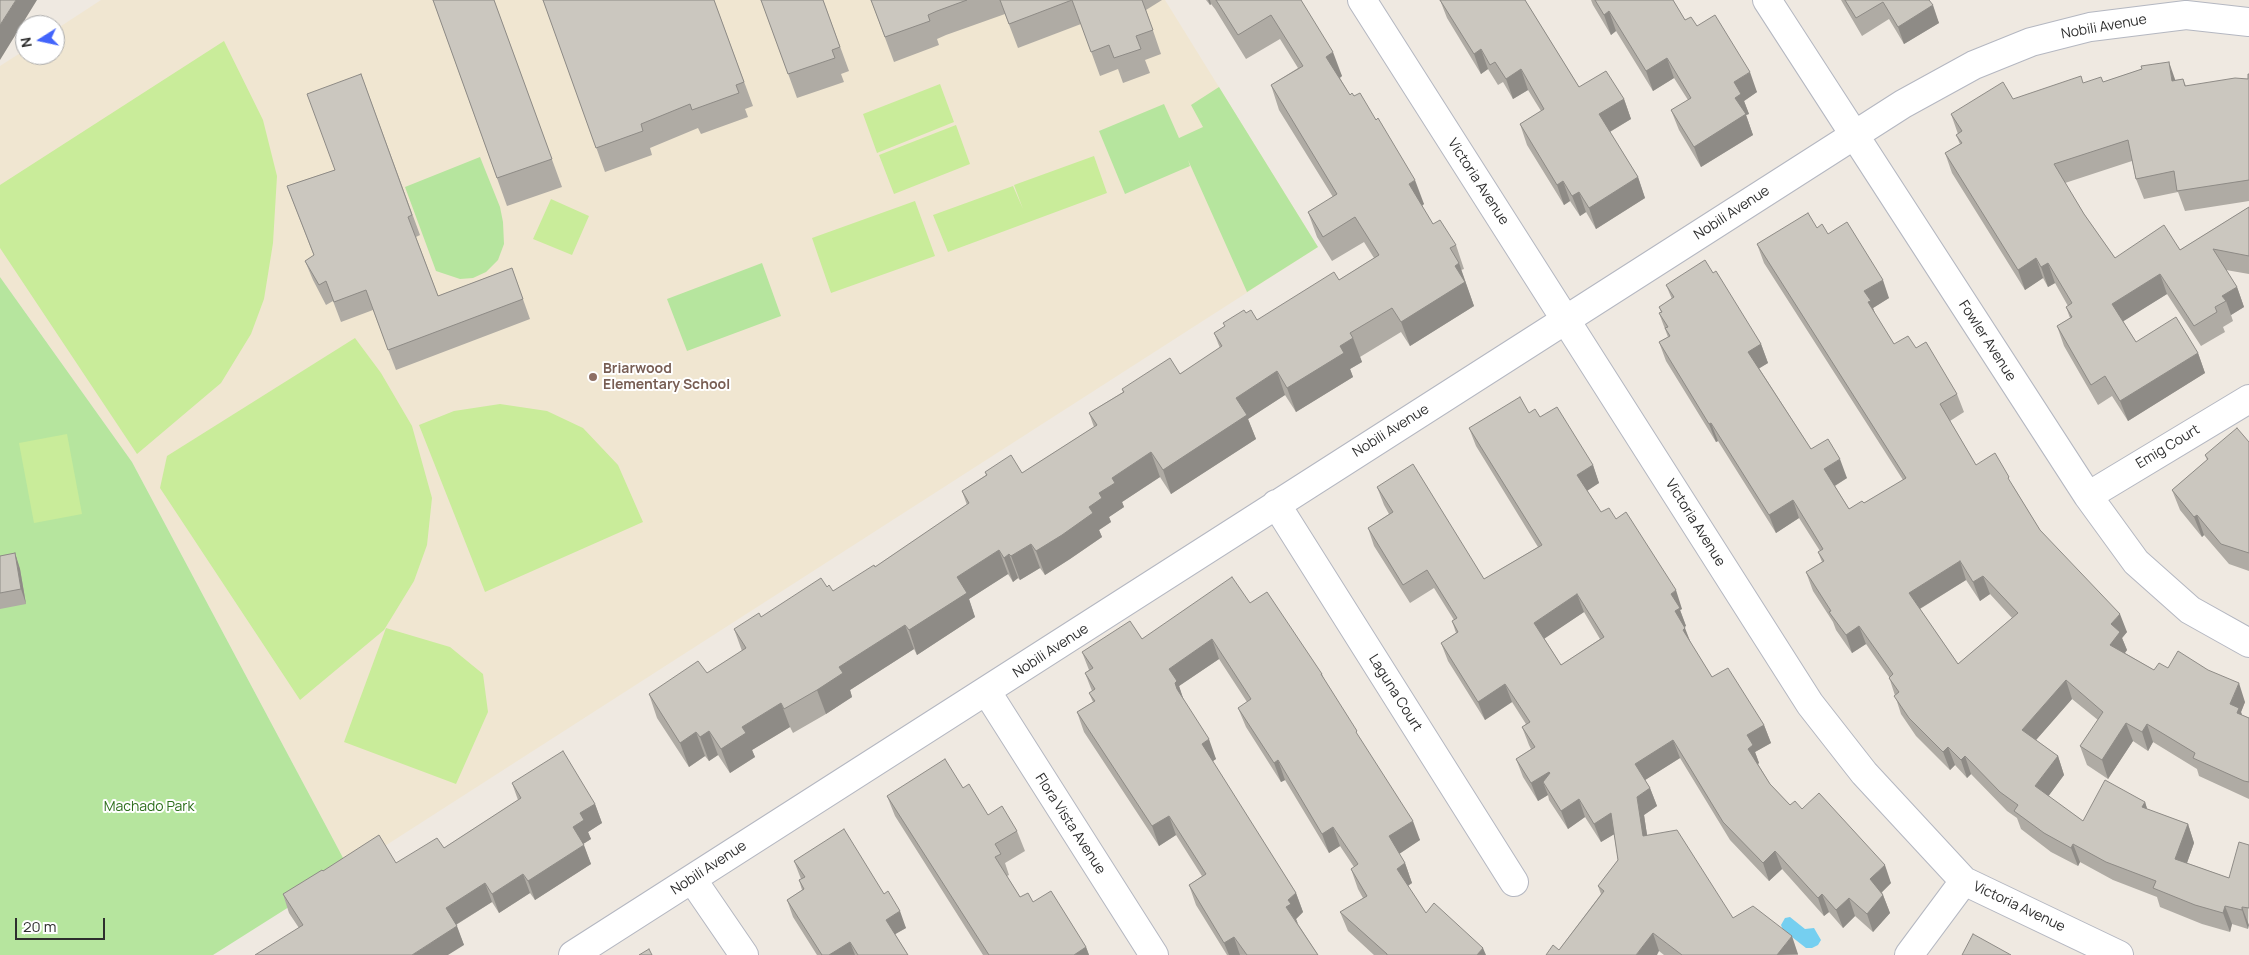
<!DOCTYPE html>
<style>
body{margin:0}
#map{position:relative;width:2249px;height:955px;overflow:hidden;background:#efe9e1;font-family:Manrope,sans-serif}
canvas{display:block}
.north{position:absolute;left:15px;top:15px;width:50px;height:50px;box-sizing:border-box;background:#fff;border:1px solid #ababab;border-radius:50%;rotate:260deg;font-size:14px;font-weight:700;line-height:20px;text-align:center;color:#2e2e2e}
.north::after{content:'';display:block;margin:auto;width:18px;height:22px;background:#4264fb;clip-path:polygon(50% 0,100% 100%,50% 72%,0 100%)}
.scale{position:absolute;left:15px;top:918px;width:90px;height:22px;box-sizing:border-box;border:2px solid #2e2e2e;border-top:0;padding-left:6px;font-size:15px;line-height:18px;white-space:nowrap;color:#2e2e2e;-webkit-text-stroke:4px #fff;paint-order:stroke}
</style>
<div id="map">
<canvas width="2249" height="955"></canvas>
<div class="north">N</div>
<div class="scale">20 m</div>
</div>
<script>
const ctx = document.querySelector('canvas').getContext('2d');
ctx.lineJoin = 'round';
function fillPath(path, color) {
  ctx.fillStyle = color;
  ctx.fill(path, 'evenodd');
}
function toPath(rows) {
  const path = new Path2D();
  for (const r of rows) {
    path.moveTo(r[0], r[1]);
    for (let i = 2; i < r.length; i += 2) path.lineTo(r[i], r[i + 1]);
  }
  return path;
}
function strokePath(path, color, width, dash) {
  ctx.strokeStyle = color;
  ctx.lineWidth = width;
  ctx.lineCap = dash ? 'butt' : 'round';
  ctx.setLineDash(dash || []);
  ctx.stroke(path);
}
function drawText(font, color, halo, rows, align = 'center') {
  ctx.font = font + ' Manrope,sans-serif';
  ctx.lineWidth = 4;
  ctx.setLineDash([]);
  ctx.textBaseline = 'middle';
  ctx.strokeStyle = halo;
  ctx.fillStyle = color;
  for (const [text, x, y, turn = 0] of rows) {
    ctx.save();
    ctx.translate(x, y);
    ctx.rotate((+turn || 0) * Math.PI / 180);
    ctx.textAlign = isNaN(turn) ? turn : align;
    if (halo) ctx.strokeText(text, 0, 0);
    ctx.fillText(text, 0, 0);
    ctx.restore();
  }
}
const education = toPath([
 [101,0,1165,0,1318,247,349,869,132,462,0,277,0,66,25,50,25,55,55,55,55,30]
]);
const green = toPath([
 [1219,87,1318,247,1247,292,1188,160,1190,166,1125,194,1099,131,1164,104,1179,138,1203,127,1191,105],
 [480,157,500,207,503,222,504,244,498,260,486,272,473,278,460,279,436,271,405,187],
 [762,263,781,316,687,351,667,299],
 [0,277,132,462,349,869,213,955,0,955]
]);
const pitch = toPath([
 [224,41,263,120,277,176,273,243,264,299,251,334,221,383,137,454,0,248,0,185],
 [940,84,954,122,877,153,863,114],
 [956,125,970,164,894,194,879,155],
 [1094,156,1107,193,948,252,933,215,1013,186,1023,209,1014,185],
 [551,199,589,216,572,255,533,239],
 [915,201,935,256,831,293,812,238],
 [355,338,381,373,412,426,432,498,427,545,414,581,384,630,300,700,160,488,167,456],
 [500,404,547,411,583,428,618,465,643,522,485,592,419,425,454,411],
 [67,434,82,514,34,523,19,443],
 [386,628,450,647,483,674,488,712,456,784,344,742]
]);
const water = toPath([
 [1790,917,1805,929,1814,928,1821,940,1818,945,1812,948,1806,948,1783,930,1781,925,1785,918]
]);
const minor = toPath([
 [1362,0,1810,704,1864,773,1964,881,2119,955],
 [1767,0,2088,496,2136,562,2190,610,2249,643],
 [2088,496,2249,399],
 [1276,504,1514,882],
 [987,692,1154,955],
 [692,879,744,955],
 [573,955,1903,104,1974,65,2031,42,2090,27,2186,15,2249,22],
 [1909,955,1964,881]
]);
const wall = toPath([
 [433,0,494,0,562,187,507,206],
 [543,0,714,0,753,106,745,109,748,117,701,134,698,128,650,148,652,155,605,172],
 [761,0,823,0,849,71,841,74,844,82,797,98],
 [871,0,1162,0,1146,10,1161,54,1145,60,1150,73,1123,83,1118,69,1100,76,1081,24,1018,48,1005,14,946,35,937,39,939,45,894,62],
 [1206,0,1301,0,1342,76,1340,78,1350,95,1424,204,1422,206,1433,224,1456,245,1464,269,1461,270,1474,306,1410,346,1401,332,1360,357,1362,362,1350,369,1353,377,1296,412,1285,395,1248,419,1256,439,1171,494,1160,477,1122,502,1124,507,1109,517,1111,522,1099,530,1102,537,1070,559,1045,575,1040,568,1020,580,1018,578,1013,582,1008,574,969,599,975,617,917,655,914,649,850,690,852,697,826,714,793,733,790,727,752,750,755,757,730,773,718,755,709,761,705,756,689,767,657,718,649,694,707,673,742,651,734,629,761,617,827,587,833,591,875,567,967,505,962,491,986,475,985,472,1022,473,1094,427,1089,413,1123,392,1122,389,1180,374,1220,348,1214,333,1246,313,1257,320,1339,280,1374,258,1364,242,1332,261,1317,237,1308,212,1333,197,1279,110,1271,85,1298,68,1280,39,1246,59,1215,9,1211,4,1210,5],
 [1440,0,1525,0,1579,87,1624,99,1631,119,1610,132,1638,177,1645,198,1596,229,1586,212,1580,216,1570,201,1564,205,1527,145,1520,124,1541,111,1528,90,1513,99,1503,82,1498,85,1488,69,1481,74,1447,18],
 [1591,0,1673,0,1685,20,1697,26,1757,92,1744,101,1749,114,1746,115,1753,135,1701,167,1679,130,1671,110,1688,100,1674,78,1653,91,1616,31,1611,35,1593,5],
 [1841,0,1929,0,1939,23,1904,44,1889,19,1862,36],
 [2142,69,2175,80,2183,79,2186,86,2248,79,2249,74,2249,201,2185,211,2178,192,2144,199,2136,179,2132,161,2065,183,2084,214,2115,258,2180,250,2249,207,2249,274,2226,270,2237,287,2244,307,2231,315,2233,321,2223,327,2225,332,2201,346,2167,294,2123,321,2136,342,2198,353,2205,373,2128,421,2112,396,2098,405,2064,346,2057,326,2070,318,2066,307,2068,306,2055,283,2048,287,2043,278,2025,290,1952,173,1945,153,1960,144,1956,135,1958,134,1951,114,2084,83,2103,82],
 [361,74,420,235,416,237,438,296,512,268,530,319,396,370,373,310,341,322,333,301,326,305,313,280,305,261,314,256,287,186,335,170],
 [1817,228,1828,234,1889,298,1873,308,1875,314,1894,344,1916,348,1957,394,1964,412,1950,421,1976,465,2013,486,2040,530,2127,632,2122,638,2127,650,2125,653,2154,670,2168,668,2245,702,2241,712,2242,715,2249,718,2249,799,2199,776,2197,769,2153,742,2148,751,2133,741,2108,779,2087,765,2080,746,2098,720,2072,699,2036,740,2058,756,2064,775,2048,796,2083,821,2145,802,2147,809,2188,824,2194,843,2187,863,2229,878,2249,845,2248,929,2232,924,2230,932,2202,924,2160,907,2157,897,2113,880,2080,862,2078,866,2051,852,2021,829,2017,818,2007,811,1971,774,1967,778,1955,765,1950,770,1916,736,1901,714,1889,677,1866,644,1852,653,1836,630,1833,622,1813,591,1806,572,1822,562,1818,552,1820,551,1799,518,1776,533,1718,441,1716,442,1666,361,1659,342,1668,337,1659,313,1661,312,1659,307,1672,299,1666,285,1713,273,1761,344,1768,363,1759,368,1811,449,1847,478,1835,486,1849,509,1864,503,1903,480,1764,263,1757,244],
 [1966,580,1980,601,1990,594,2012,618,1958,664,1920,609],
 [1529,413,1540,417,1593,465,1599,483,1587,490,1601,512,1616,519,1682,609,1680,610,1686,626,1684,627,1690,642,1712,677,1764,725,1771,743,1755,752,1759,763,1758,764,1770,784,1790,805,1802,809,1891,883,1882,892,1883,895,1890,913,1873,932,1855,916,1843,928,1829,912,1824,916,1782,869,1769,881,1730,840,1680,758,1645,780,1650,788,1657,806,1644,815,1647,835,1733,918,1798,954,1798,955,1664,955,1659,951,1559,950,1601,894,1598,886,1618,860,1614,834,1601,842,1585,817,1568,829,1549,800,1548,795,1538,801,1523,777,1516,759,1531,749,1529,745,1522,727,1526,724,1512,702,1485,720,1448,661,1441,643,1456,633,1452,621,1454,620,1434,588,1410,603,1374,546,1368,528,1389,514,1384,505,1377,487,1484,579,1538,547,1476,446,1469,428],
 [1584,612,1600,639,1561,665,1544,638],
 [2249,442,2249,571,2229,564,2204,535,2202,537,2180,510,2172,490,2207,460,2205,455],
 [15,553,20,569,26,604,0,609,0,556],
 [1250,603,1322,674,1325,681,1420,840,1399,854,1405,863,1412,883,1408,886,1426,913,1486,955,1374,955,1348,931,1340,912,1363,898,1358,889,1351,869,1354,867,1340,846,1329,853,1285,780,1281,782,1246,727,1238,708,1247,702,1219,659,1179,686,1184,701,1216,759,1212,761,1296,893,1303,912,1296,919,1298,924,1318,955,1227,955,1196,905,1189,885,1202,876,1176,835,1159,846,1084,732,1077,712,1093,702,1089,693,1092,691,1085,673,1089,670,1082,652,1142,639],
 [512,783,595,804,602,823,588,832,591,839,583,844,591,864,535,900,530,893,499,913,492,902,456,925,464,945,299,928,289,913,283,894,323,871,396,863,444,848,518,800],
 [963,788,988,815,1017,831,1025,851,1005,863,1009,875,1007,876,1020,897,1033,902,1086,947,1089,955,983,955,895,816,887,796],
 [794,861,884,894,906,928,895,934,908,955,817,955,793,917,787,900,802,890,799,880,801,879]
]);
const shadedWall = toPath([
 [16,0,37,0,0,60,0,25],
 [1208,0,1210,0,1211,4,1210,5],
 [1933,5,1939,23,1904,44,1898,27],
 [1609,11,1616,31,1611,35,1604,15],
 [1481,49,1488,69,1481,74,1474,54],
 [1333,52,1342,76,1335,81,1326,57],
 [1667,58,1674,78,1653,91,1646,71],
 [2169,62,2176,82,2172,81],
 [1521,69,1528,90,1513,99,1506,79],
 [1750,72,1757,92,1744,101,1749,114,1746,115,1753,135,1701,167,1694,147,1735,98,1734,82],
 [1624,99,1631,119,1606,134,1599,114],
 [1638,177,1645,198,1596,229,1589,208],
 [1415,180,1424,204,1418,208,1409,184],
 [1563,181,1570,201,1564,205,1557,185],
 [1579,192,1586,212,1580,216,1572,196],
 [2036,258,2043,278,2025,290,2018,270],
 [1459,263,1474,306,1410,346,1401,322,1455,266],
 [2048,263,2055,283,2048,287,2041,267],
 [2160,274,2167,294,2119,324,2112,304],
 [1883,280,1889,298,1873,308,1877,319,1875,321,1864,291],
 [2237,287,2244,307,2231,315,2226,301,2222,296],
 [1353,338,1362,362,1350,369,1353,377,1296,412,1287,388,1340,346],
 [1761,344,1768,363,1755,371,1748,352],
 [2198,353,2205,373,2128,421,2120,401],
 [1277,371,1285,395,1248,419,1256,439,1171,494,1163,470,1236,398],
 [1711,423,1718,441,1716,442,1709,424],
 [1151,452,1160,477,1122,502,1124,507,1109,517,1111,522,1099,530,1102,537,1070,559,1045,575,1036,551,1089,507,1099,493,1112,478],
 [1840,459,1847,478,1831,488,1824,469],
 [1593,465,1599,483,1584,493,1577,475],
 [1793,500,1799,518,1776,533,1769,515],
 [2197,515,2204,535,2202,537,2194,517],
 [1031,544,1040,568,1020,580,1011,556],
 [999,550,1008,574,969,599,975,617,917,655,909,630,957,577],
 [15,553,20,569,26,604,21,589],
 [1009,554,1018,578,1013,582,1004,558],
 [1960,561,1966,580,1916,611,1909,593],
 [1983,576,1990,594,1980,601,1973,582],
 [1676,590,1682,609,1680,610,1686,626,1681,629,1675,611,1671,594],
 [1577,594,1584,612,1541,641,1534,623],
 [2120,614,2127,632,2122,638,2127,650,2117,663,2110,645,2111,624],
 [905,625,914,649,850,690,852,697,826,714,817,690,839,667],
 [1859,626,1866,644,1852,653,1846,635],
 [1685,628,1692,646,1683,630],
 [1212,639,1219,659,1179,686,1184,701,1182,702,1169,669],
 [2066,680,2072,699,2029,748,2022,730],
 [2239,683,2245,702,2241,712,2246,727,2230,704],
 [1505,684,1512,702,1485,720,1478,702],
 [781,703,790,727,752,750,755,757,730,773,721,749,742,727],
 [2126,723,2133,741,2108,779,2102,760],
 [2147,724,2153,742,2148,751,2142,732],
 [1764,725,1771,743,1755,752,1759,763,1754,767,1748,749,1747,735],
 [709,731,718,755,709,761,700,737],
 [696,732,705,756,689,767,680,743],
 [1209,739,1216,759,1209,764,1202,744],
 [1673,740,1680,758,1642,782,1635,764],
 [1948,747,1955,765,1950,770,1943,752],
 [1965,756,1971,774,1967,778,1961,760],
 [2058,756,2064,775,2042,805,2035,786],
 [1278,760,1285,780,1281,782,1274,763],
 [1549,772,1556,790,1543,782,1548,795,1538,801,1531,783],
 [1650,788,1657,806,1644,815,1650,854,1643,836,1637,797],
 [1579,799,1585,817,1568,829,1561,811],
 [2145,802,2151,821,2142,807],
 [595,804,602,823,588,832,591,839,580,846,573,827,580,813],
 [1611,813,1618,832,1601,842,1594,824],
 [1169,816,1176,835,1159,846,1152,826],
 [1413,821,1420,840,1396,856,1389,836],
 [2188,824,2194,843,2182,877,2175,859],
 [1333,827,1340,846,1329,853,1322,834],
 [2073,844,2080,862,2078,866,2071,848],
 [584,845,591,864,535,900,528,881],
 [1775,851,1782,869,1769,881,1763,863],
 [1405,863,1412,883,1404,888,1397,869],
 [1885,865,1891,883,1877,897,1870,879],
 [523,874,530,893,499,913,492,894],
 [485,883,492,902,452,927,446,908],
 [1296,893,1303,912,1296,919,1298,924,1286,907,1288,900],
 [1822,894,1829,912,1824,916,1818,898],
 [1883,895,1890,913,1873,932,1867,914],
 [1849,898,1855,916,1843,928,1836,910],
 [2225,906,2232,924,2230,932,2223,913],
 [2242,907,2249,925,2248,929,2242,910],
 [900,911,906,928,892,936,886,920],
 [457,926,464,945,448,955,412,955],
 [1653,933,1659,951,1657,955,1636,955],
 [1792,936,1798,954,1777,955],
 [1234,937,1240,955,1229,955,1224,943],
 [850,942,855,955,829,955],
 [1086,947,1089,955,1074,955],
 [1483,948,1486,955,1477,955]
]);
const building = toPath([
 [0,0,16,0,0,25,0,0],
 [433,0,494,0,552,159,497,178,433,0],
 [543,0,714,0,744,82,736,85,739,93,692,110,690,104,641,124,643,131,596,148,543,0],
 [761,0,823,0,840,47,832,50,835,58,788,74,761,0],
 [871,0,967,0,937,11,928,15,930,21,885,37,871,0],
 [1000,0,1142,0,1153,30,1136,36,1141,49,1114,58,1109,45,1091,52,1072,0,1009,24,1000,0],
 [1216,0,1301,0,1333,52,1326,57,1350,95,1352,93,1354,96,1360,93,1376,120,1378,118,1415,180,1409,184,1433,224,1440,220,1456,245,1450,248,1459,263,1455,266,1465,282,1401,322,1392,308,1350,333,1353,338,1340,346,1344,353,1287,388,1277,371,1236,398,1247,415,1163,470,1151,452,1112,478,1115,483,1099,493,1102,498,1089,507,1093,513,1062,535,1036,551,1031,544,1011,556,1009,554,1004,558,999,550,957,577,967,593,909,630,905,625,839,667,843,673,817,690,784,709,781,703,742,727,746,733,721,749,709,731,700,737,696,732,680,743,649,694,698,661,707,673,746,648,734,629,759,613,761,617,821,578,827,587,829,585,833,591,874,565,875,567,969,503,962,491,987,475,985,472,1011,455,1022,473,1097,425,1089,413,1124,392,1122,389,1170,358,1180,374,1222,346,1214,333,1225,326,1223,323,1244,310,1246,313,1251,310,1257,320,1334,272,1339,280,1379,255,1355,217,1323,237,1308,212,1337,194,1271,85,1303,66,1271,15,1238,35,1216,0],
 [1440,0,1525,0,1579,87,1606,71,1624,99,1599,114,1638,177,1589,208,1579,192,1572,196,1563,181,1557,185,1520,124,1544,109,1521,69,1506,79,1495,62,1490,65,1481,49,1474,54,1440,0],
 [1595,0,1673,0,1685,20,1691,17,1697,26,1715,15,1750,72,1734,82,1741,94,1735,98,1746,114,1694,147,1671,110,1691,98,1667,58,1646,71,1609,11,1604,15,1595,0],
 [1845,0,1929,0,1933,5,1898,27,1883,2,1856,18,1845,0],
 [2169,62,2172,81,2183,79,2185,86,2235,78,2248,79,2248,74,2249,74,2249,180,2177,191,2174,171,2136,179,2128,140,2054,164,2084,214,2115,258,2164,225,2180,250,2249,207,2249,256,2213,249,2237,287,2222,296,2226,301,2215,307,2217,312,2194,326,2160,274,2112,304,2136,342,2176,317,2198,353,2120,401,2105,376,2091,385,2057,326,2072,317,2066,307,2072,303,2048,263,2041,267,2036,258,2018,270,1945,153,1962,143,1956,135,1962,131,1951,114,2003,82,2013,99,2081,76,2083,83,2101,77,2103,82,2142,69,2141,66,2169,62],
 [361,74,412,215,408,217,438,296,512,268,523,299,388,350,366,290,334,302,326,281,319,285,305,261,314,255,287,186,335,170,307,94,361,74],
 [1808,213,1817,228,1822,224,1828,234,1847,222,1883,280,1864,291,1871,301,1868,302,1894,344,1908,336,1916,348,1926,342,1957,394,1940,404,1976,465,1995,453,2009,477,2008,478,2040,530,2120,614,2111,624,2120,632,2110,645,2154,670,2159,663,2168,668,2178,651,2208,670,2239,683,2230,704,2239,708,2237,713,2249,718,2249,782,2244,781,2193,758,2195,753,2147,724,2142,732,2126,723,2102,760,2080,746,2103,712,2066,680,2022,730,2058,756,2035,786,2083,821,2105,780,2145,802,2142,807,2188,824,2175,859,2229,878,2239,842,2249,845,2249,908,2242,907,2242,910,2225,906,2223,913,2195,905,2153,888,2156,881,2106,862,2073,844,2071,848,2044,833,2014,811,2018,805,2000,792,1965,756,1961,760,1948,747,1943,752,1909,718,1894,696,1899,692,1889,678,1893,674,1859,626,1846,635,1829,612,1831,611,1806,572,1824,561,1818,552,1823,549,1793,500,1769,515,1711,423,1709,424,1659,342,1670,336,1665,328,1668,327,1659,313,1662,312,1659,307,1674,297,1666,285,1705,260,1713,273,1716,271,1761,344,1748,352,1811,449,1828,439,1840,459,1824,469,1849,509,1862,501,1864,503,1906,478,1757,244,1808,213],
 [1960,561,1973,582,1983,576,2018,613,1958,664,1909,593,1960,561],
 [1520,397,1529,413,1535,409,1540,417,1557,407,1593,465,1577,475,1601,512,1609,508,1616,519,1626,512,1676,590,1671,594,1680,608,1675,611,1685,628,1683,630,1712,677,1728,668,1764,725,1747,735,1753,745,1748,749,1770,784,1790,805,1795,801,1802,809,1819,793,1885,865,1870,879,1883,895,1867,914,1849,898,1836,910,1822,894,1818,898,1775,851,1763,863,1723,822,1673,740,1635,764,1650,788,1637,797,1643,836,1677,830,1733,918,1753,906,1792,936,1777,955,1682,955,1653,933,1636,955,1546,955,1553,945,1559,950,1604,891,1598,886,1618,860,1611,813,1594,824,1579,799,1561,811,1543,782,1550,773,1549,772,1531,783,1516,759,1535,747,1522,727,1530,722,1505,684,1478,702,1441,643,1458,632,1452,621,1457,618,1427,570,1403,585,1368,528,1393,512,1377,487,1413,464,1484,579,1542,545,1469,428,1520,397],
 [1577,594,1604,637,1561,665,1534,623,1577,594],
 [2237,428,2249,442,2249,553,2221,544,2197,515,2194,517,2172,490,2208,459,2205,455,2237,428],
 [15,553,21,589,0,593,0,556,15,553],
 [1232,577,1250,603,1267,592,1322,674,1321,674,1357,731,1356,732,1413,821,1389,836,1405,863,1397,869,1426,913,1434,903,1483,948,1477,955,1387,955,1387,954,1340,912,1367,896,1351,869,1358,864,1333,827,1322,834,1278,760,1274,763,1238,708,1251,699,1212,639,1169,669,1177,681,1175,683,1177,689,1209,739,1202,744,1296,893,1288,900,1291,904,1286,907,1318,955,1247,955,1234,937,1224,943,1189,885,1206,874,1169,816,1152,826,1077,712,1095,701,1089,693,1095,689,1085,673,1093,668,1082,652,1130,621,1142,639,1232,577],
 [563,751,595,804,580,813,584,820,573,827,584,845,528,881,523,874,492,894,485,883,446,908,457,926,412,955,255,955,303,925,283,894,322,870,323,871,379,835,396,863,437,838,444,848,521,798,512,783,563,751],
 [945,759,963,788,969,784,988,815,1002,806,1017,831,995,844,1001,854,995,857,1020,897,1028,893,1033,902,1051,891,1086,947,1074,955,989,955,887,796,945,759],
 [844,829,884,894,888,891,900,911,886,920,908,955,858,955,850,942,829,955,822,955,787,900,804,889,799,880,805,877,794,861,844,829],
 [1973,934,2011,955,1962,955,1973,934],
 [649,949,652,955,639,955,649,949]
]);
const markers = [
 [593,377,5,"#8d6e63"]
];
const streetNames = [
 ["Nobili Avenue",2104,27,-10],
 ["Victoria Avenue",1478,182,57],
 ["Nobili Avenue",1732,213,-33],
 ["Fowler Avenue",1987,341,57],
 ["Nobili Avenue",1391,431,-32],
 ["Emig Court",2168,447,-31],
 ["Victoria Avenue",1695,523,58],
 ["Nobili Avenue",1051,651,-33],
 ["Laguna Court",1395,693,58],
 ["Flora Vista Avenue",1070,824,57],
 ["Nobili Avenue",709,868,-33],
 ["Victoria Avenue",2019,907,25]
];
const educationNames = [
 ["Briarwood",603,369],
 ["Elementary School",603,385]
];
const parkNames = [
 ["Machado Park",149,807]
];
fillPath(education, '#f0e6d1');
fillPath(green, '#b6e59e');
fillPath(pitch, '#c9ec9a');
fillPath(water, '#75cff0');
strokePath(minor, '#b4b7c1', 30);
strokePath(minor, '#fff', 28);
fillPath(wall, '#afaba4');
fillPath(shadedWall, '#8e8b86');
fillPath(building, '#cbc7bf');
strokePath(building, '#8e8b86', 1);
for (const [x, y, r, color] of markers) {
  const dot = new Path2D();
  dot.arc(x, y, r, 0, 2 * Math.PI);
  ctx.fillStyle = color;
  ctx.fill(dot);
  strokePath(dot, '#fff', 2);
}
drawText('14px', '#2e2e2e', '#fff', streetNames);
drawText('bold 14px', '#785e54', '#fff', educationNames, 'left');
drawText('14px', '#2c6e1b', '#fff', parkNames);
</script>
